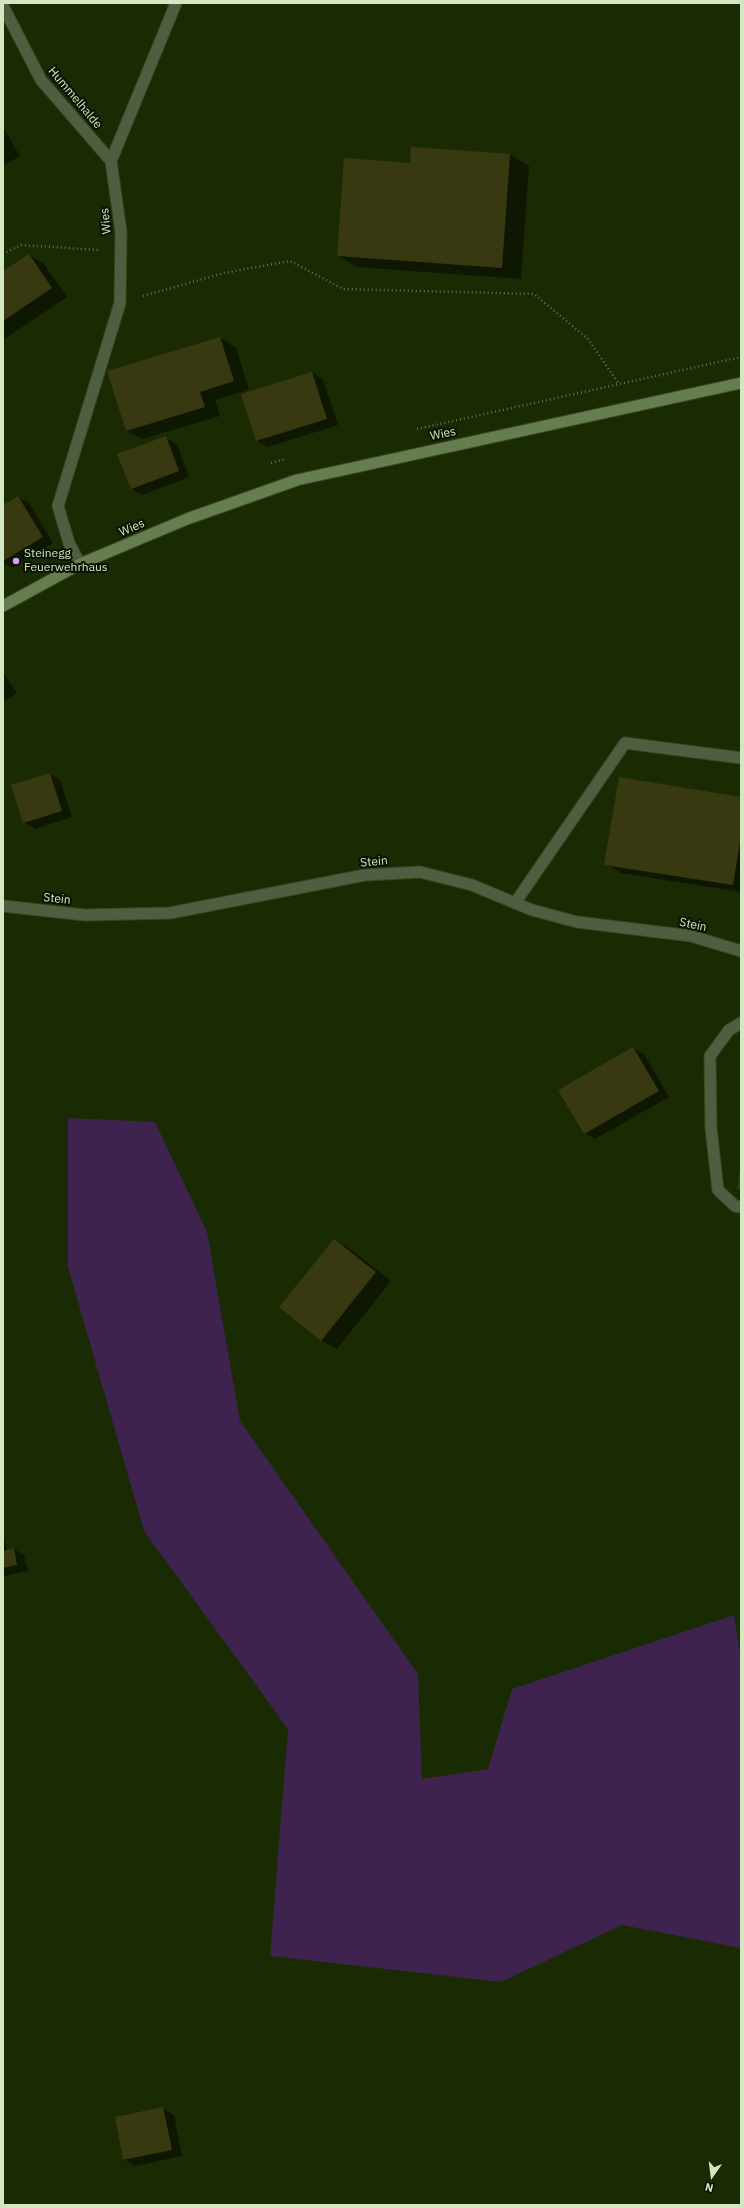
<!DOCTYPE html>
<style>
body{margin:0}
#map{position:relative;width:744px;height:2208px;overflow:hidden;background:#1a2b04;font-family:"IBM Plex Sans",sans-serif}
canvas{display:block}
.frame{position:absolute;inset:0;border:4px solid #d3e7c2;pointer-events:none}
.north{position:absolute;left:692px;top:2156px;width:40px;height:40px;-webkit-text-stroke:3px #071200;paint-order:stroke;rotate:194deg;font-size:11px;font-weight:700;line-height:16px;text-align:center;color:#d3e7c2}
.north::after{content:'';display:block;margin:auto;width:14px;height:18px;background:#d3e7c2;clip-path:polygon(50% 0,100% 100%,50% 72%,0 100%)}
</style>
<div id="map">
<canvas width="744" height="2208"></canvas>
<div class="frame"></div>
<div class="north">N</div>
</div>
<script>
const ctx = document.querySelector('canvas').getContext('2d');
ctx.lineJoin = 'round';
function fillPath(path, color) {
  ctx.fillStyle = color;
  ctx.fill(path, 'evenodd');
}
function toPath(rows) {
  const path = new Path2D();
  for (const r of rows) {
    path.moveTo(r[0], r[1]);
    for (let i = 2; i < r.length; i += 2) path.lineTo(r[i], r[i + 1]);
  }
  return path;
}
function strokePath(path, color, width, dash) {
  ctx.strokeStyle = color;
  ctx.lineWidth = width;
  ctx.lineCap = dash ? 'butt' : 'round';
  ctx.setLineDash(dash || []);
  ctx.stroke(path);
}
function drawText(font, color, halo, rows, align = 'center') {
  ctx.font = font + ' "IBM Plex Sans",sans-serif';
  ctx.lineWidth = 4;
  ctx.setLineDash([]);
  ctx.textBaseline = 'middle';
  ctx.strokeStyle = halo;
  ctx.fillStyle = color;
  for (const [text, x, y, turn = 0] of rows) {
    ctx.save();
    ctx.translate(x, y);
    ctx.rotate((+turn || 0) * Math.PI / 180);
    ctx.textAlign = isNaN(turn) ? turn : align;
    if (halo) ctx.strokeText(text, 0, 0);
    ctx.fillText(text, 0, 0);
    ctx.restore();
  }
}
const green = toPath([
 [68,1118,155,1122,207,1232,240,1421,418,1674,422,1779,488,1769,512,1689,734,1615,741,1660,741,1948,622,1925,501,1982,270,1956,288,1729,144,1531,68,1267]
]);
const shadow = toPath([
 [3,127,20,156,3,166],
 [412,148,510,155,529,166,521,279,357,267,338,256,410,164],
 [29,255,44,264,67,297,3,340,3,272],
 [220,338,236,347,249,390,215,400,220,416,142,439,126,430],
 [312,373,323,379,338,425,268,447,257,441,242,395],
 [166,438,177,444,189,477,142,495,131,489],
 [18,497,29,503,53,543,12,568,3,563,3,506],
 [3,672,17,693,3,702],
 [50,774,60,780,72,817,35,829,24,822],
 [741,798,741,892,621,873,606,864],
 [633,1048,644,1054,669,1097,595,1139,585,1133],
 [335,1240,350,1249,391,1281,337,1349,322,1341,280,1307],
 [3,1534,7,1551,14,1549,24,1555,28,1571,3,1576],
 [163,2108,174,2115,182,2156,135,2166,124,2159]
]);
const building = toPath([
 [411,147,510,154,502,268,337,256,344,158,410,163],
 [29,254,52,288,3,321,3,271],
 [220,337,234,381,200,392,205,407,126,431,107,371],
 [312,372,327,419,256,441,241,394],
 [166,436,179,471,131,489,117,454],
 [18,496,43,537,3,561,3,505],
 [50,773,62,811,23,823,11,785],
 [619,777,741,797,741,836,733,885,604,865],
 [633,1047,659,1091,584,1134,558,1090],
 [740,1169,741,1169,741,1190,737,1189],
 [334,1239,376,1272,321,1341,279,1307],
 [14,1548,17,1565,3,1568,3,1551],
 [163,2107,172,2150,123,2160,115,2117]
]);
const path = toPath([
 [3,254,21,245,99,250],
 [143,296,224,273,290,261,343,289,534,294,588,339,619,384],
 [417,429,741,357],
 [271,463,285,459]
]);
const service = toPath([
 [111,161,176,3],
 [515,903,625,743,741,758],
 [741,1023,729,1030,710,1056,711,1128,718,1190,735,1206,741,1207]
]);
const minor = toPath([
 [3,6,41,80,111,161,121,232,120,303,58,506,69,543,80,564],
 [3,906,85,915,170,913,365,875,420,872,472,885,532,910,577,922,691,936,741,951]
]);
const secondary = toPath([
 [3,606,80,564,187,519,297,480,741,383]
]);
const markers = [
 [16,561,4,"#d49cfc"]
];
const streetNames = [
 ["Hummelhalde",75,98,50],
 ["Wies",106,221,-96],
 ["Wies",443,434,-12],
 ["Wies",132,528,-23],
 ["Stein",374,862,-5],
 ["Stein",57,899,6],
 ["Stein",693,925,12]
];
const poiNames = [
 ["Steinegg",24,554],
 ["Feuerwehrhaus",24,568]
];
fillPath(green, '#3d234e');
fillPath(shadow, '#0007');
fillPath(building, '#393911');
strokePath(service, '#384922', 13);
strokePath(minor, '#384922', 13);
strokePath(secondary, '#384922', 13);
strokePath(path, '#60734c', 2.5, [1, 3]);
strokePath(service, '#4f5e41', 11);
strokePath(minor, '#4f5e41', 11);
strokePath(secondary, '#667d4f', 11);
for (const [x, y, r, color] of markers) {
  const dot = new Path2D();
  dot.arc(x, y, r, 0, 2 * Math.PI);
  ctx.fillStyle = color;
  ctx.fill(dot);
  strokePath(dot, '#071200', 1.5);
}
drawText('12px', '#d3e7c2', '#071200', streetNames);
drawText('12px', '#d3e7c2', '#071200', poiNames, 'left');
</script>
